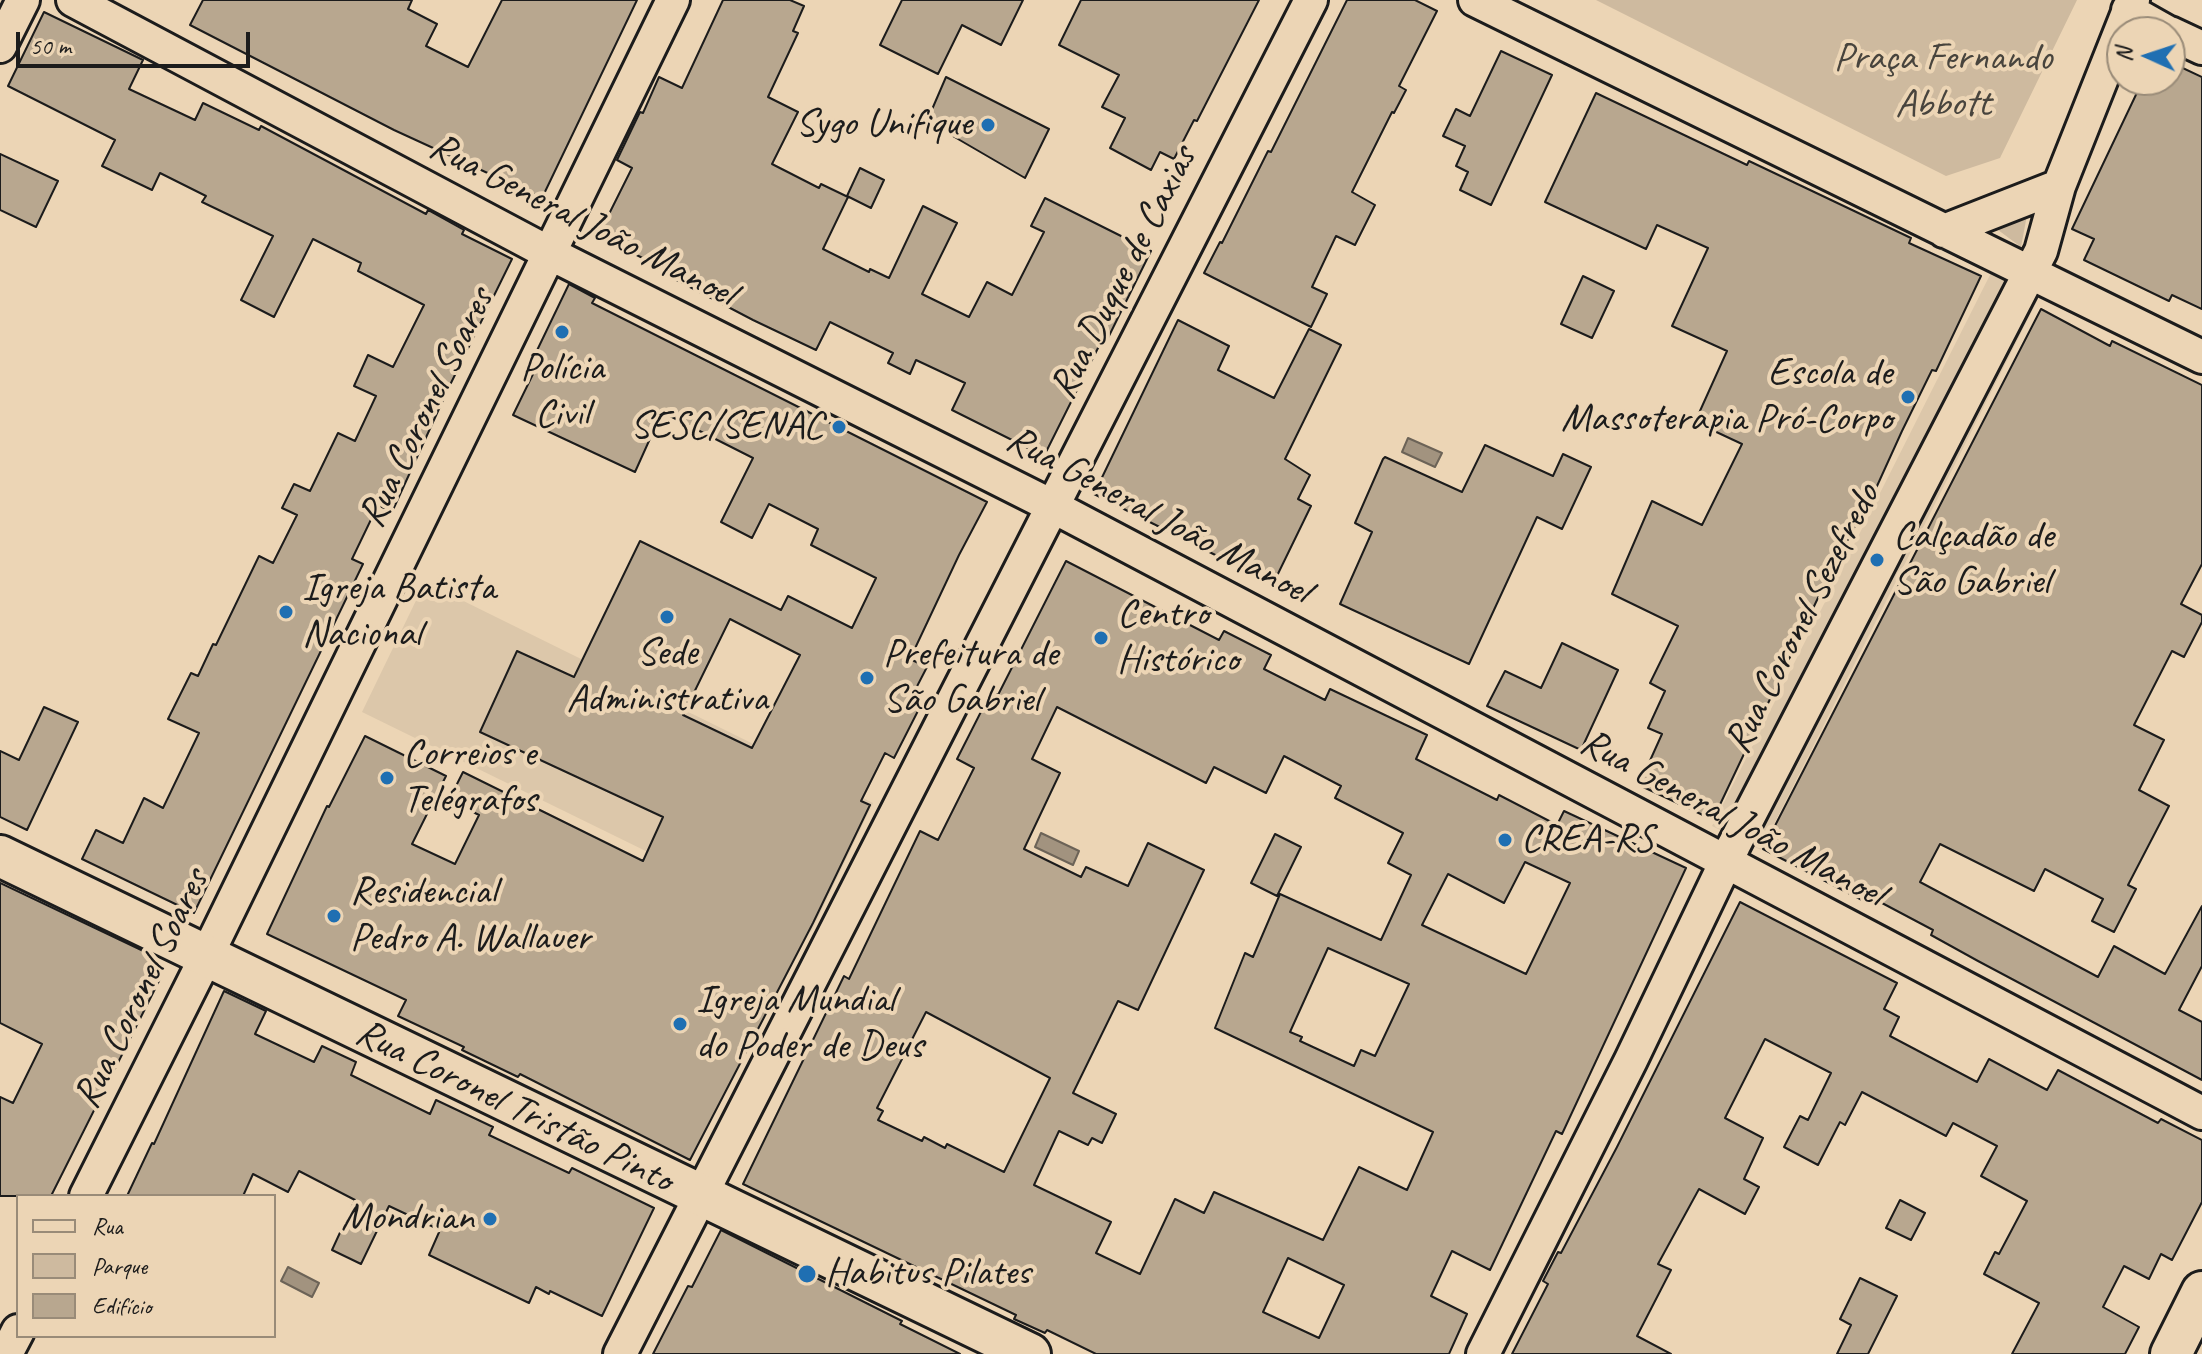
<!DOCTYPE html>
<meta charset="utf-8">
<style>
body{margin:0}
#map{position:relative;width:2202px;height:1354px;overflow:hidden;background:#ecd5b5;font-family:Caveat,sans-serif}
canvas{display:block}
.legend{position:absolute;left:16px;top:1194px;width:260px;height:144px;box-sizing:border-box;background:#ecd5b5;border:2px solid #998b78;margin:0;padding:10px 14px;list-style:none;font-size:24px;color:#1c1c1c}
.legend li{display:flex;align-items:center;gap:16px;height:40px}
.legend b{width:40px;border:2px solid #998b78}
.north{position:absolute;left:2106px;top:16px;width:80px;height:80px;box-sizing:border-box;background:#ecd5b5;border:2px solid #998b78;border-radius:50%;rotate:273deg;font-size:22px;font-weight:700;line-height:32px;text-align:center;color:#1c1c1c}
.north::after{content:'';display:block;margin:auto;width:28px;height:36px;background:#1f6fb2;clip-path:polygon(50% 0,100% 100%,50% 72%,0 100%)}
.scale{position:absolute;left:16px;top:32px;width:234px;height:36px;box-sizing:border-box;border:4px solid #1c1c1c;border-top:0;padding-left:10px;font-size:24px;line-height:28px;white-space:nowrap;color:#1c1c1c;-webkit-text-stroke:6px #ecd5b5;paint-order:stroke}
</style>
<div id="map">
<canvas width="2202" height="1354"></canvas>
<ul class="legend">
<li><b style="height:10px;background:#ecd5b5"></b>Rua</li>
<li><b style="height:22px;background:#ceba9f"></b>Parque</li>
<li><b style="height:22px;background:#b8a78f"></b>Edifício</li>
</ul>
<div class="north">N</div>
<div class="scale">50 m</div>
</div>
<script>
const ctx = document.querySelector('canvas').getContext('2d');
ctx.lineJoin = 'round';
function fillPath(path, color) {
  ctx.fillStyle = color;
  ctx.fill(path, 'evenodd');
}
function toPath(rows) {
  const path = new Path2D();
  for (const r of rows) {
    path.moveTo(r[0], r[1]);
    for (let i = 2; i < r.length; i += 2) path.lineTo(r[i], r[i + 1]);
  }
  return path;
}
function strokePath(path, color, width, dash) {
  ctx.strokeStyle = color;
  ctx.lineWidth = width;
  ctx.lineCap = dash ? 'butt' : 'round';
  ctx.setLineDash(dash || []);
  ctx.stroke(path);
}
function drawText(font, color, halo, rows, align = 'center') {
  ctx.font = font + ' Caveat,sans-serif';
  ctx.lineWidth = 8;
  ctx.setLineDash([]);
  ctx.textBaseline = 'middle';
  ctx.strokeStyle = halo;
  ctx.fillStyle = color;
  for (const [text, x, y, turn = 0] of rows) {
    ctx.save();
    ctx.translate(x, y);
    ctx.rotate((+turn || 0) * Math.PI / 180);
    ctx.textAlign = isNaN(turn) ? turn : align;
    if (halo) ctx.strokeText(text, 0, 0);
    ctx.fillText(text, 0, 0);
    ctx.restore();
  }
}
const built = toPath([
 [1993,269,2041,293,1761,850,1712,826],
 [425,582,873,803,811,932,362,712]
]);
const green = toPath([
 [1596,0,2077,0,2000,158,1946,176],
 [2029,204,2021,247,1986,221]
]);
const water = toPath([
 [1408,438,1442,453,1435,467,1402,452,1408,438],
 [1041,833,1079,851,1073,865,1035,847,1041,833],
 [288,1267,319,1283,312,1297,281,1281,288,1267]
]);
const building = toPath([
 [203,0,412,0,408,9,437,24,426,46,468,67,502,0,637,0,542,198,394,130,190,25,203,0],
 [723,0,790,0,804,6,793,31,798,33,768,97,798,112,772,164,819,188,821,184,848,197,823,249,869,272,870,269,889,278,923,206,957,223,922,294,969,317,987,282,1012,295,1044,232,1031,226,1045,198,1151,251,1104,346,1100,344,1044,456,952,410,965,383,916,360,910,374,888,363,893,353,830,322,816,350,753,320,669,276,671,272,598,236,632,168,617,160,640,112,643,113,659,77,682,88,723,0],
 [902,0,1023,0,1001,45,962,25,938,74,880,45,902,0],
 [1081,0,1259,0,1197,121,1194,120,1174,159,1160,152,1151,170,1110,148,1125,118,1102,107,1119,75,1059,45,1081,0],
 [1347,0,1415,0,1437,11,1399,86,1406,90,1394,113,1392,112,1352,192,1375,205,1355,245,1336,236,1312,287,1327,294,1311,327,1204,273,1220,242,1222,243,1268,151,1271,152,1347,0],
 [44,12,143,60,129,89,195,120,203,103,259,130,261,126,426,214,428,210,464,230,462,234,512,259,449,387,392,512,378,505,352,559,363,564,194,913,82,859,96,830,123,843,144,798,163,808,199,733,168,719,191,673,198,676,213,644,216,645,259,556,273,563,297,515,282,508,294,484,310,491,338,433,355,441,376,396,354,386,368,355,393,367,424,305,358,271,361,263,313,239,274,317,241,300,273,236,202,202,206,196,160,173,152,190,102,166,115,140,8,86,44,12],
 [1501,51,1552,75,1491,205,1460,190,1468,172,1456,166,1465,146,1443,136,1456,109,1470,116,1501,51],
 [2170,62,2202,77,2202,309,2172,295,2169,301,2084,260,2094,239,2072,229,2143,80,2170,80,2170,62],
 [946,77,1049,129,1025,178,927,121,946,77],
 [1596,93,1747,165,1749,161,1911,238,1909,243,1981,276,1936,371,1932,370,1902,431,1867,508,1865,507,1826,581,1716,813,1705,816,1639,785,1662,734,1648,728,1665,691,1650,683,1678,626,1612,594,1652,501,1702,525,1742,444,1695,422,1727,351,1672,326,1708,248,1657,225,1646,249,1545,202,1596,93],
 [0,154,58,181,36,227,0,210,0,154],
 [860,168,884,180,871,208,847,196,860,168],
 [1583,276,1614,291,1592,338,1561,324,1583,276],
 [569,284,595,298,592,303,987,502,959,555,910,659,927,667,912,696,923,701,894,758,885,753,861,801,870,805,813,923,690,1160,520,1074,518,1077,462,1050,464,1047,398,1016,406,1000,267,934,327,806,329,807,365,736,446,776,412,844,455,864,479,815,449,800,463,772,643,861,663,817,480,732,517,651,574,677,640,541,781,610,788,596,852,628,876,578,811,545,818,529,769,504,752,538,721,522,753,458,662,412,635,472,513,415,535,370,529,367,569,284],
 [730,619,800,655,752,748,683,715,730,619],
 [2041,309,2110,346,2112,341,2202,385,2202,564,2181,604,2202,615,2202,622,2184,657,2172,651,2134,725,2164,740,2139,790,2169,806,2128,885,2136,889,2114,932,2092,921,2103,899,2045,869,2034,891,1940,844,1920,882,2098,977,2114,946,2165,974,2202,906,2202,966,2179,1010,2202,1022,2202,1080,1978,961,1931,935,1933,930,1865,894,1862,900,1763,849,2041,309],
 [1178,320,1229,346,1218,370,1274,398,1309,329,1341,345,1285,459,1310,475,1298,499,1311,506,1273,584,1094,494,1178,320],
 [1485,445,1553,476,1563,454,1591,467,1562,529,1537,517,1469,664,1340,604,1372,532,1355,523,1383,459,1385,457,1462,492,1485,445],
 [1066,561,1219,640,1224,631,1271,655,1264,669,1325,700,1330,689,1427,735,1416,759,1497,800,1499,795,1557,825,1564,811,1686,868,1562,1134,1556,1131,1490,1270,1452,1251,1431,1296,1467,1314,1449,1354,1096,1354,1047,1330,1045,1333,1014,1319,1016,1315,743,1184,844,976,849,979,920,831,938,840,974,768,957,759,991,692,998,695,1066,561],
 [1057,707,1206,783,1214,767,1266,793,1284,756,1341,786,1335,798,1403,833,1388,863,1411,875,1381,940,1280,894,1253,957,1245,953,1215,1028,1433,1132,1407,1190,1359,1167,1323,1240,1214,1192,1204,1213,1175,1199,1140,1274,1096,1253,1111,1222,1034,1185,1059,1131,1088,1145,1092,1138,1102,1143,1116,1114,1073,1093,1118,1001,1138,1010,1204,870,1148,843,1128,886,1086,867,1081,877,1024,849,1060,773,1032,759,1057,707],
 [1525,862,1570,883,1526,974,1422,925,1448,874,1504,903,1525,862],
 [1328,948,1409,984,1375,1056,1361,1050,1354,1066,1300,1041,1302,1037,1290,1032,1328,948],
 [926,1012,1050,1078,1004,1172,947,1144,945,1148,924,1137,922,1141,878,1120,883,1111,877,1108,926,1012],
 [1288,1258,1344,1285,1319,1338,1263,1312,1288,1258],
 [1562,643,1618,670,1581,750,1487,706,1505,671,1541,688,1562,643],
 [44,707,78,722,27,830,0,817,0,751,19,760,44,707],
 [1275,834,1301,847,1277,896,1251,883,1275,834],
 [0,883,156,957,160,979,51,1196,0,1196,0,1097,13,1103,42,1044,0,1023,0,883],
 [1740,902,1897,983,1884,1009,1899,1017,1890,1036,1977,1082,1989,1059,2047,1090,2058,1070,2158,1123,2161,1119,2202,1140,2202,1202,2172,1260,2161,1254,2149,1279,2124,1266,2103,1307,2139,1327,2125,1354,2012,1354,2039,1303,1984,1274,1995,1252,1999,1254,2027,1201,1981,1176,1997,1146,1953,1123,1946,1136,1862,1092,1845,1125,1840,1122,1818,1165,1784,1147,1800,1116,1808,1120,1831,1073,1765,1039,1725,1118,1763,1138,1744,1179,1759,1187,1745,1214,1699,1189,1658,1264,1671,1270,1637,1336,1671,1354,1512,1354,1548,1284,1543,1281,1558,1252,1561,1253,1617,1147,1740,902],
 [224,991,266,1011,255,1034,314,1062,322,1046,356,1062,351,1075,430,1114,436,1100,493,1127,489,1135,569,1173,572,1168,654,1208,602,1316,550,1291,549,1294,536,1287,529,1303,429,1255,440,1230,389,1206,361,1264,332,1250,355,1200,299,1171,288,1192,253,1174,243,1196,127,1196,152,1143,154,1144,224,991],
 [1900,1200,1925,1213,1911,1240,1886,1228,1900,1200],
 [721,1230,902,1321,900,1324,960,1354,653,1354,688,1286,692,1287,721,1230],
 [1860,1278,1897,1296,1868,1354,1837,1354,1851,1325,1840,1319,1860,1278]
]);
const minor = toPath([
 [73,0,549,253,1052,506,2202,1113],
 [1475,0,2202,357],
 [2128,10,2167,32],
 [2170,33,2202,48],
 [0,46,23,0],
 [1944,231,2059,186],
 [86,1196,206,957,673,0],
 [6,1354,18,1331],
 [620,1354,1311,0],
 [1483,1354,1631,1060,1734,845,2041,251,2059,186,2133,0]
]);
const major = toPath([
 [0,856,1030,1354],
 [2171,1354,2202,1292]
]);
const markers = [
 [988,125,8,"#1f6fb2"],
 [562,332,8,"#1f6fb2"],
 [1908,397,8,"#1f6fb2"],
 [839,427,8,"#1f6fb2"],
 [1877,560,8,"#1f6fb2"],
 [286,612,8,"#1f6fb2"],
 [667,617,8,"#1f6fb2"],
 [1101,638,8,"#1f6fb2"],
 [867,678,8,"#1f6fb2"],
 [387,778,8,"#1f6fb2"],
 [1505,840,8,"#1f6fb2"],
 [334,916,8,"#1f6fb2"],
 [680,1024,8,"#1f6fb2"],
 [490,1219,8,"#1f6fb2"],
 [807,1274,10,"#1f6fb2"]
];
const parkNames = [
 ["Praça Fernando",1943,59],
 ["Abbott",1943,105]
];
const poiNames = [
 ["Sygo Unifique",972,125,"right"],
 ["Polícia",562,369,"center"],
 ["Civil",562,415,"center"],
 ["Escola de",1892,374,"right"],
 ["Massoterapia Pró-Corpo",1892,420,"right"],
 ["SESC/SENAC",823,427,"right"],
 ["Calçadão de",1893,537],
 ["São Gabriel",1893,583],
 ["Igreja Batista",302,589],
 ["Nacional",302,635],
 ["Centro",1117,615],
 ["Histórico",1117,661],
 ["Sede",667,654,"center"],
 ["Administrativa",667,700,"center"],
 ["Prefeitura de",883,655],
 ["São Gabriel",883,701],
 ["Correios e",403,755],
 ["Telégrafos",403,801],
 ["CREA-RS",1521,840],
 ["Residencial",350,893],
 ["Pedro A. Wallauer",350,939],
 ["Igreja Mundial",696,1001],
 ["do Poder de Deus",696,1047],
 ["Mondrian",474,1219,"right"],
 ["Habitus Pilates",825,1274]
];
const streetNames = [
 ["Rua General João Manoel",582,221,27],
 ["Rua Duque de Caxias",1124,273,-63],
 ["Rua Coronel Soares",427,408,-64],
 ["Rua General João Manoel",1158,516,28],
 ["Rua Coronel Sezefredo",1803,619,-63],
 ["Rua General João Manoel",1732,819,28],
 ["Rua Coronel Soares",142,989,-64],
 ["Rua Coronel Tristão Pinto",514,1107,26]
];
fillPath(built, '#dcc7aa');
fillPath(green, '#ceba9f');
fillPath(water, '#a2937f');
strokePath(water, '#6c6357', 2);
fillPath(building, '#b8a78f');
strokePath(building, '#1c1c1c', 2);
strokePath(minor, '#1c1c1c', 38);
strokePath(major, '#1c1c1c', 46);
strokePath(minor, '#ecd5b5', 32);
strokePath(major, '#ecd5b5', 40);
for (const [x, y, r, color] of markers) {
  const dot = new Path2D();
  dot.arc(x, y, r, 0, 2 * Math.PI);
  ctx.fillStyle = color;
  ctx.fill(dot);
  strokePath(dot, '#ecd5b5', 3);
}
drawText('40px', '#48443d', '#ecd5b5', parkNames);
drawText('40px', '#1c1c1c', '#ecd5b5', poiNames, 'left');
drawText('40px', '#1c1c1c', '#ecd5b5', streetNames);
</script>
